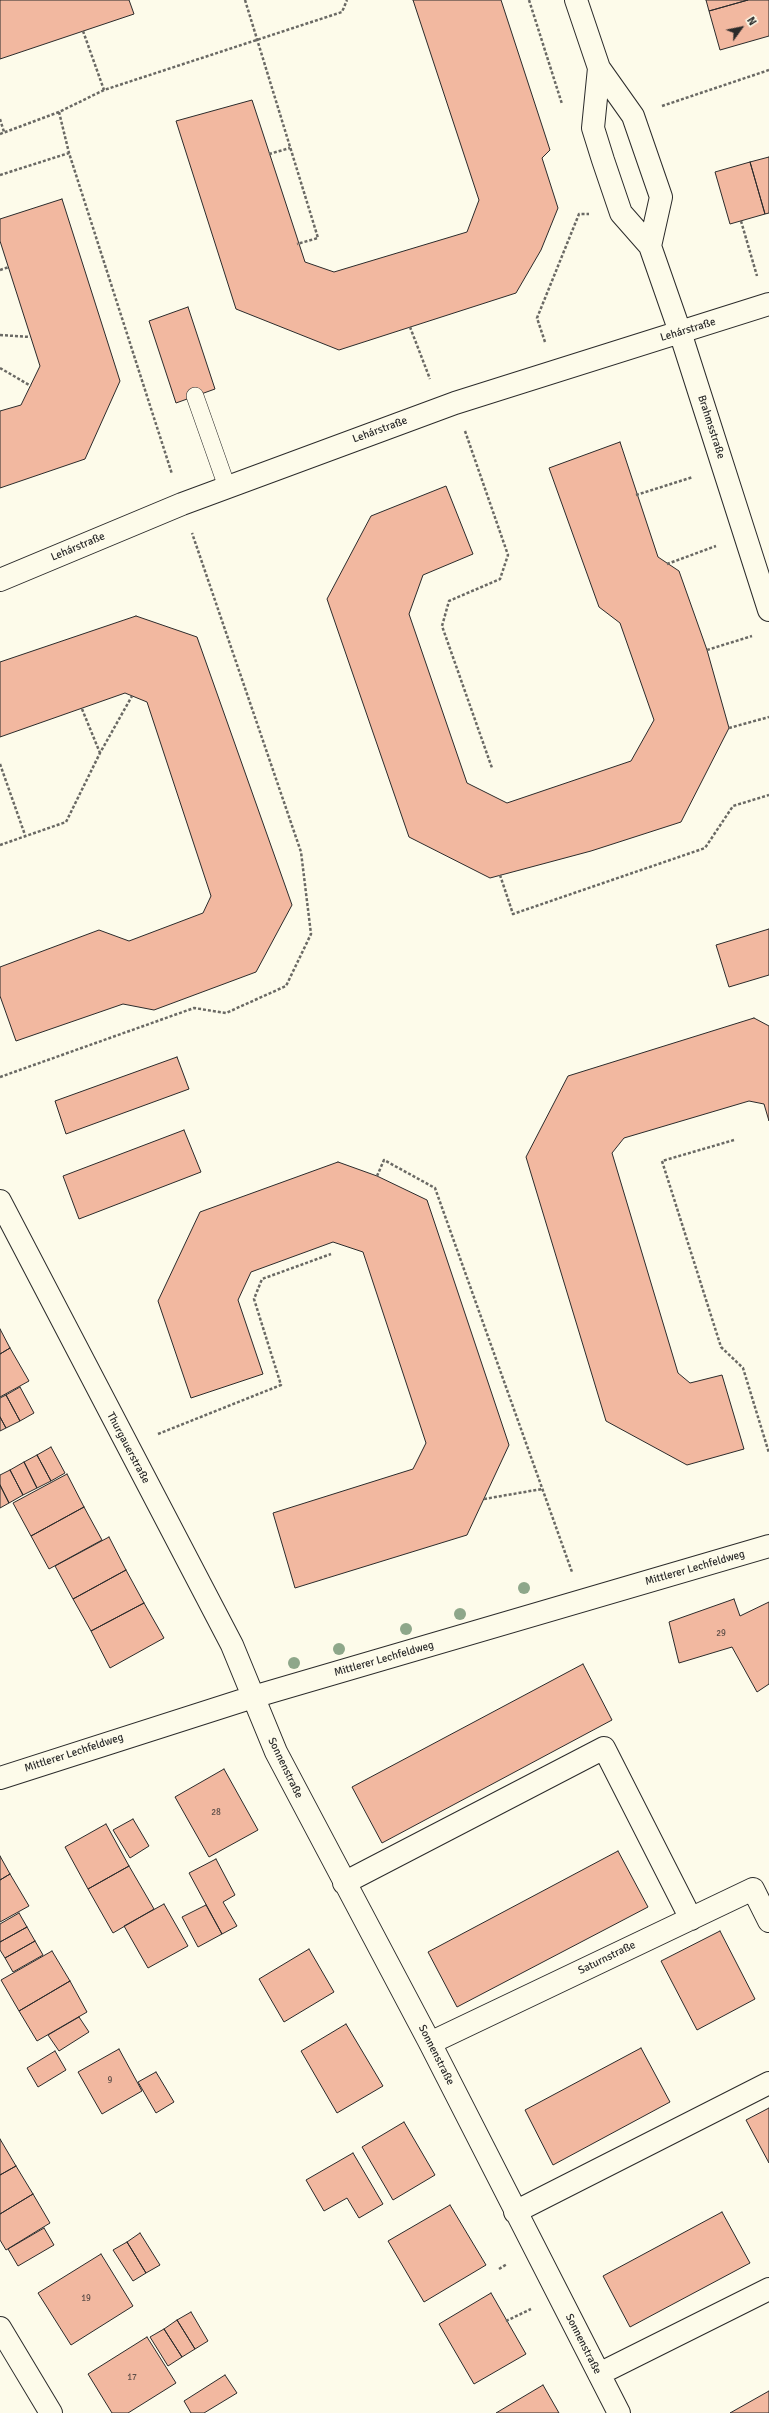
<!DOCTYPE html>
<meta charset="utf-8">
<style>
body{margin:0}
#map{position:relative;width:769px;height:2413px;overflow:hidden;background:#fdfbea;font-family:Signika,sans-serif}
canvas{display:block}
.north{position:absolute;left:721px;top:8px;width:40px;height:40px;-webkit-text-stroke:3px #fdfbea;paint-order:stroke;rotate:57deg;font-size:11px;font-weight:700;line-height:16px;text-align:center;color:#2b2b2b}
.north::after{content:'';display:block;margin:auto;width:14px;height:18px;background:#2b2b2b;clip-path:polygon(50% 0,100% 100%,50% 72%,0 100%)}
</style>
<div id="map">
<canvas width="769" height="2413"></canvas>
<div class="north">N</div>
</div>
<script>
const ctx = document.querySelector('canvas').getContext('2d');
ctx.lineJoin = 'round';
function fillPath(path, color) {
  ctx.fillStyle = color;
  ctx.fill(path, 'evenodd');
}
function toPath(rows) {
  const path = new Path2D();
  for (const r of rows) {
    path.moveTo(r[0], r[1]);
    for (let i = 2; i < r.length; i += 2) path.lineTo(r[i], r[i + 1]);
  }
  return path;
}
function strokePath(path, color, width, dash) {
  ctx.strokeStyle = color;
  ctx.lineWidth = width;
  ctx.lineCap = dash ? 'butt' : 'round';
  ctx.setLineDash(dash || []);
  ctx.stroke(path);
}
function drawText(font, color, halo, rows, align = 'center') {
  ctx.font = font + ' Signika,sans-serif';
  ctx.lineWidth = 3;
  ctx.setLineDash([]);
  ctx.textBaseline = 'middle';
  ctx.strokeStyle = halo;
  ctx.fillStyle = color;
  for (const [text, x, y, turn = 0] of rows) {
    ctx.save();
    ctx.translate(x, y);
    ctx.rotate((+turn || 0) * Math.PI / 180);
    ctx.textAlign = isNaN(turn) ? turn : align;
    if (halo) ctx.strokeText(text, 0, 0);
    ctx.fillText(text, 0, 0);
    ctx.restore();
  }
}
const building = toPath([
 [0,0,129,0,134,14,0,59,0,0],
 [413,0,501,0,550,150,542,158,558,208,541,250,516,293,339,350,236,309,176,121,252,100,305,262,334,272,467,232,479,200,413,0],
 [706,0,748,0,709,11,706,0],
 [748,0,769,0,769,36,720,50,709,11,748,0],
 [769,157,769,213,765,214,750,162,769,157],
 [750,162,765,214,730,224,715,172,750,162],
 [62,199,120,381,85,459,0,488,0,411,21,405,40,366,0,241,0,219,62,199],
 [188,307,215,389,176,403,149,321,188,307],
 [620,442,658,557,679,571,707,650,729,728,681,822,591,851,490,878,409,837,327,599,371,516,446,486,473,554,423,575,409,614,467,783,507,803,631,761,654,720,620,623,599,607,549,468,620,442],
 [136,616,197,637,292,905,256,972,154,1010,123,1004,16,1041,0,996,0,967,99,930,129,941,203,913,211,896,147,702,125,693,0,737,0,662,136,616],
 [769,929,769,975,729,987,716,945,769,929],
 [754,1018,769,1026,769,1121,764,1104,749,1101,624,1138,612,1153,678,1373,690,1383,722,1375,744,1449,687,1465,606,1421,526,1157,568,1076,754,1018],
 [177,1057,189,1089,66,1134,55,1101,177,1057],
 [184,1130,201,1172,79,1219,63,1176,184,1130],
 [338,1162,377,1176,427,1200,509,1445,467,1535,295,1588,273,1513,413,1469,426,1443,363,1252,333,1242,251,1272,238,1300,263,1374,191,1398,158,1301,200,1212,338,1162],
 [0,1329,10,1348,0,1354,0,1329],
 [10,1348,29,1381,0,1397,0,1354,10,1348],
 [20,1387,34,1413,20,1421,6,1395,20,1387],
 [6,1395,20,1421,6,1428,0,1417,0,1398,6,1395],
 [0,1417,6,1428,0,1431,0,1417],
 [51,1447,65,1473,51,1481,37,1455,51,1447],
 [37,1455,51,1481,37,1488,24,1462,37,1455],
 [24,1462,37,1488,23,1495,10,1470,24,1462],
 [10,1470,23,1495,9,1503,0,1485,0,1475,10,1470],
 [67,1474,84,1507,31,1536,13,1503,67,1474],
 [0,1485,9,1503,0,1508,0,1485],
 [84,1507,102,1540,49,1569,31,1536,84,1507],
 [109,1537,126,1570,73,1599,55,1566,109,1537],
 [126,1570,144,1603,91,1631,73,1599,126,1570],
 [734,1599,740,1616,769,1602,769,1684,757,1692,732,1647,679,1663,669,1622,734,1599],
 [144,1603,164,1638,110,1668,91,1631,144,1603],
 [583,1664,612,1720,382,1843,352,1787,583,1664],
 [224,1769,258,1830,209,1857,175,1797,224,1769],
 [133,1819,149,1846,130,1858,113,1830,133,1819],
 [106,1824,129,1866,88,1889,65,1847,106,1824],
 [618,1851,648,1907,457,2007,428,1952,618,1851],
 [0,1856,10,1874,0,1880,0,1856],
 [216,1859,235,1895,223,1902,237,1926,222,1934,189,1873,216,1859],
 [129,1866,154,1909,113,1933,88,1889,129,1866],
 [10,1874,29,1906,0,1922,0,1880,10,1874],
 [164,1904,188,1946,148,1968,124,1926,164,1904],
 [206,1905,222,1934,198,1947,182,1917,206,1905],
 [19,1913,27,1927,0,1942,0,1924,19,1913],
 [27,1927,35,1941,5,1958,0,1950,0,1942,27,1927],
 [720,1931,755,1999,697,2030,661,1961,720,1931],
 [35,1941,43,1955,13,1972,5,1958,35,1941],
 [309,1949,334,1992,284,2022,259,1979,309,1949],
 [52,1951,70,1981,19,2011,1,1980,52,1951],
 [70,1981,87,2012,37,2041,19,2011,70,1981],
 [79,2017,89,2032,59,2051,48,2035,79,2017],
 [346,2024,383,2086,337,2113,301,2051,346,2024],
 [641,2048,670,2102,553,2165,525,2110,641,2048],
 [119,2049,142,2091,102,2114,78,2072,119,2049],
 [55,2051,66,2070,38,2087,27,2068,55,2051],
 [156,2072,174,2102,156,2113,138,2082,156,2072],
 [769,2108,769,2163,746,2120,769,2108],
 [404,2122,435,2175,393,2200,362,2147,404,2122],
 [0,2139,16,2166,0,2175,0,2139],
 [353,2153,383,2204,359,2218,347,2198,324,2211,306,2180,353,2153],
 [16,2166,33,2194,0,2214,0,2175,16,2166],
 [33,2194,50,2223,6,2250,0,2240,0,2214,33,2194],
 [450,2205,486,2265,424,2302,388,2241,450,2205],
 [722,2212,750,2263,630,2327,603,2276,722,2212],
 [44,2228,54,2245,18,2266,8,2249,44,2228],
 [140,2233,160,2265,146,2273,127,2242,140,2233],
 [127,2242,146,2273,133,2281,113,2250,127,2242],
 [101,2254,133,2306,71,2345,38,2293,101,2254],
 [491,2293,526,2354,474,2384,439,2324,491,2293],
 [191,2312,208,2341,195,2349,177,2320,191,2312],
 [177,2320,195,2349,182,2357,164,2329,177,2320],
 [164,2329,182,2357,168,2366,150,2337,164,2329],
 [147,2337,176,2383,128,2413,112,2413,88,2374,147,2337],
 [225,2375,237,2393,204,2413,191,2413,184,2401,225,2375],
 [543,2385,559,2413,496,2413,543,2385],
 [769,2391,769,2413,730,2413,769,2391]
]);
const path = toPath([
 [245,0,318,238,297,244],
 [529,0,562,104],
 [83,31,104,90],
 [662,106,769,70],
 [59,112,69,153],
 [0,119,4,132],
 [0,134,59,112,104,90,342,12,347,0],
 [269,154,290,148],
 [0,175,69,153,172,474],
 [741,221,757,276],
 [0,270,9,267],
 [410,327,430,379],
 [0,335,30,337],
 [545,342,537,318,579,214,589,214],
 [0,368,31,386],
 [465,431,508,555,500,579,449,601,442,626,492,768],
 [636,495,693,477],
 [667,564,716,546],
 [707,650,752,636],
 [82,709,100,753],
 [729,728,769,717],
 [0,764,25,835],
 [0,845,66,822,100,753,132,696],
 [500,875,513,914,705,848,733,806,769,795],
 [0,1077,194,1008,226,1013,286,986,311,934,301,852,192,533],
 [734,1140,662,1161,721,1347,743,1368,769,1453],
 [377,1176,384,1160,435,1188,572,1572],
 [158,1434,281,1385,254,1299,262,1279,331,1254],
 [484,1499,542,1489],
 [499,2269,507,2264],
 [506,2321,531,2309]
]);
const service = toPath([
 [195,396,227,487]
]);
const minor = toPath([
 [576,0,599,68],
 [650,246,661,197,633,116,599,68,593,128,603,160,621,213,650,246,680,332,769,610],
 [0,580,182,504,455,403,769,304],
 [0,1201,232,1645,276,1752,430,2043,619,2413],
 [0,1778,253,1697,769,1546],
 [344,1883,604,1748,691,1919],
 [430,2043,753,1889,769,1921],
 [515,2212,769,2083],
 [0,2328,51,2413],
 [599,2374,769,2289]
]);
const trees = [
 [524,1588],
 [460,1614],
 [406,1629],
 [339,1649],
 [294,1663]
];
const numberNames = [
 ["29",721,1634],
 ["28",216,1813],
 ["9",110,2081],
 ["19",86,2299],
 ["17",132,2378]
];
const streetNames = [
 ["Lehárstraße",688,330,-17],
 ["Brahmsstraße",711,427,72],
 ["Lehárstraße",380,430,-20],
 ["Lehárstraße",78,547,-23],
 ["Thurgauerstraße",128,1448,62],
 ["Mittlerer Lechfeldweg",695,1568,-16],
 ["Mittlerer Lechfeldweg",384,1659,-16],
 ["Mittlerer Lechfeldweg",74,1753,-18],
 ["Sonnenstraße",285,1768,64],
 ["Saturnstraße",607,1958,-26],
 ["Sonnenstraße",436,2055,63],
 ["Sonnenstraße",583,2344,63]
];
fillPath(building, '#f2b8a0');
strokePath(building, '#2b2b2b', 1);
strokePath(service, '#2b2b2b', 18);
strokePath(minor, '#2b2b2b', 24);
strokePath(path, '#6a6964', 2.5, [3, 2]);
strokePath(service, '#fdfbea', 17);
strokePath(minor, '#fdfbea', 22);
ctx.fillStyle = '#8ea78a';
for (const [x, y] of trees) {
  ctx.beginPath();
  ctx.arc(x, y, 6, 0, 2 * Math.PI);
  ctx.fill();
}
drawText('9px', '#5d4e48', null, numberNames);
drawText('11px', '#2b2b2b', '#fdfbea', streetNames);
</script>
